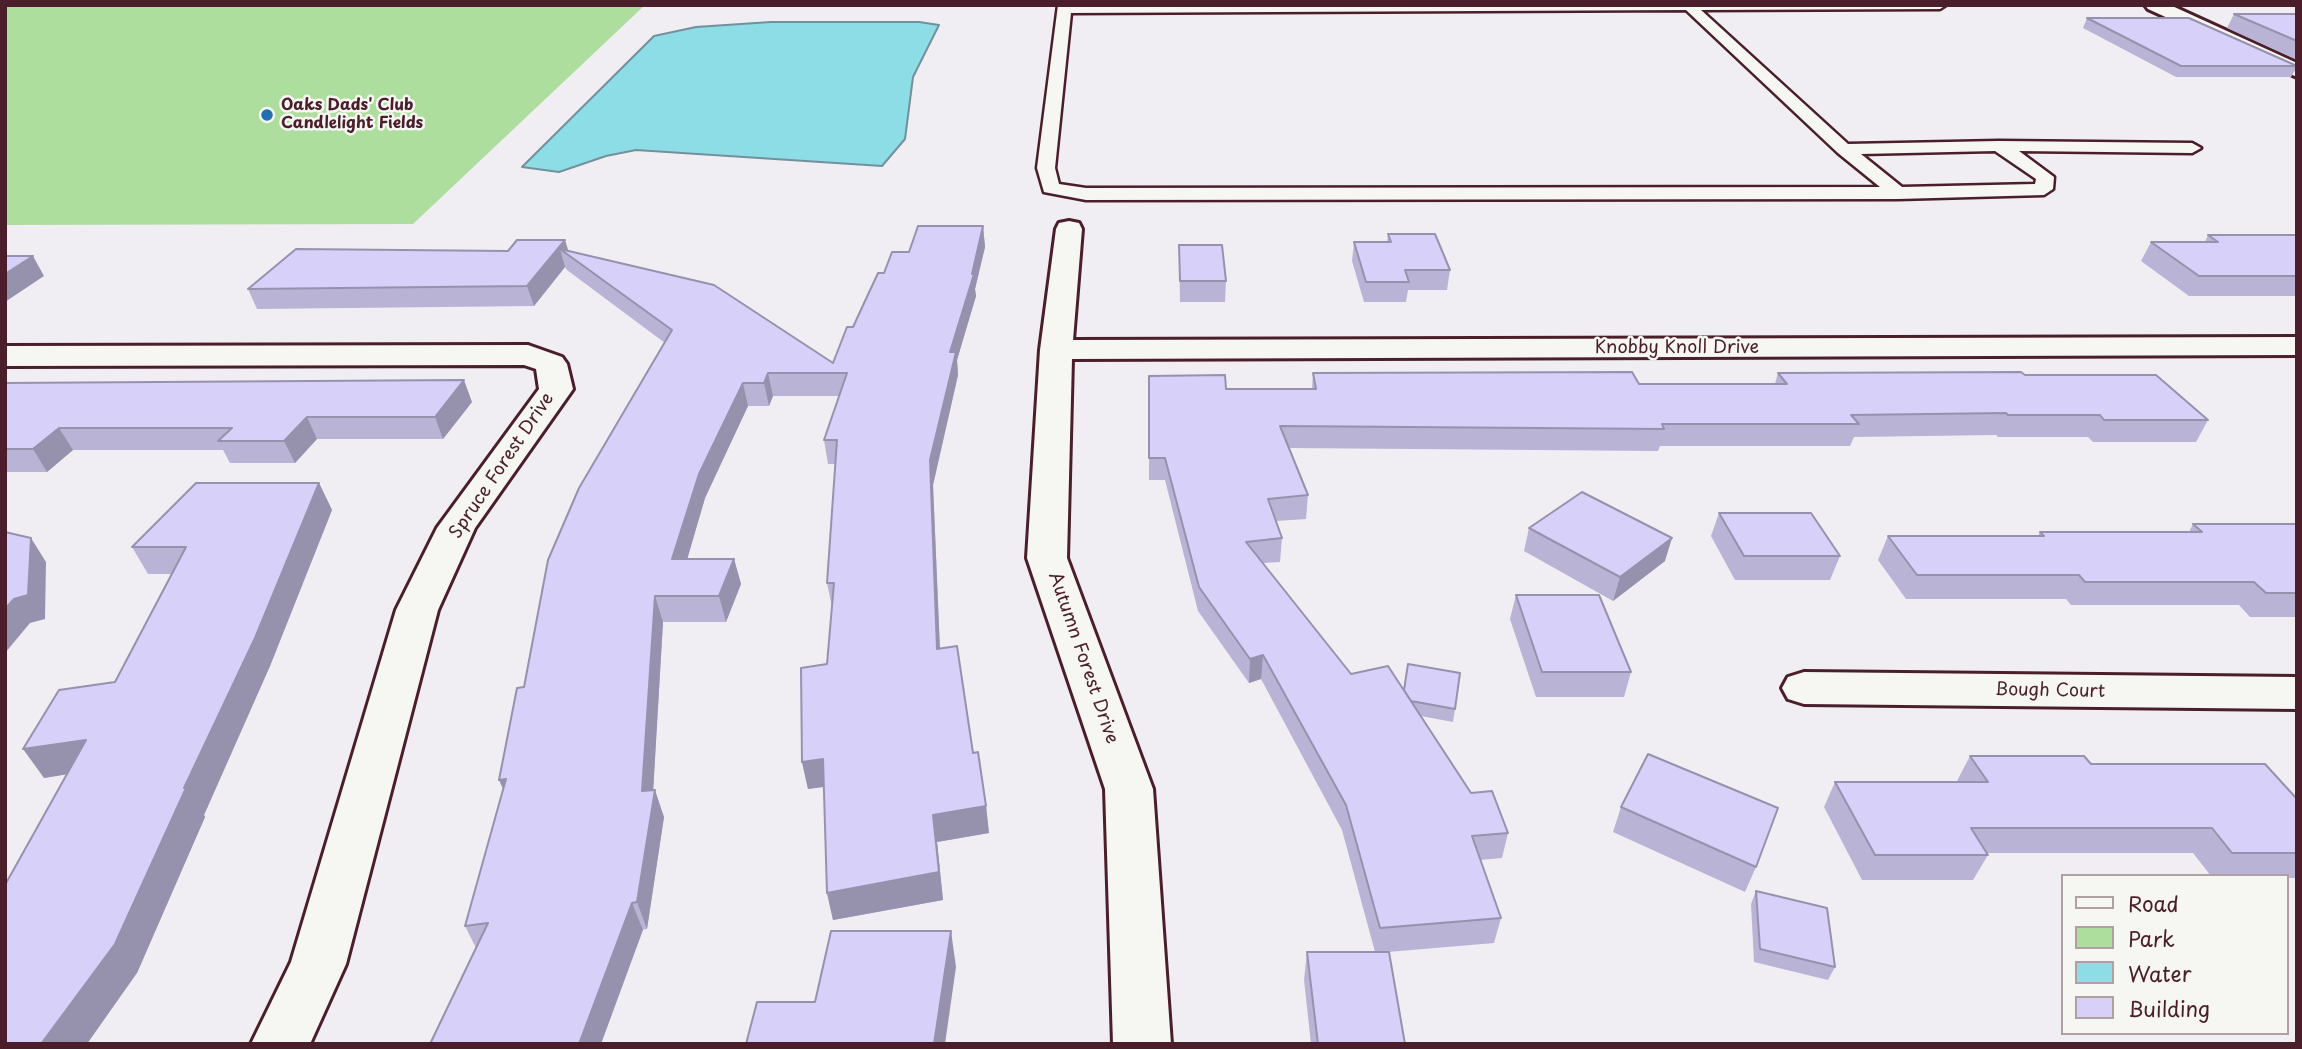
<!DOCTYPE html>
<style>
body{margin:0}
#map{position:relative;width:2302px;height:1049px;overflow:hidden;background:#f0eef3;font-family:"Playpen Sans",sans-serif}
canvas{display:block}
.frame{position:absolute;inset:0;border:7px solid #4a1f2b;pointer-events:none}
.legend{position:absolute;left:2061px;top:874px;width:228px;height:161px;box-sizing:border-box;background:#f6f6f2;border:2px solid #b1a0a2;margin:0;padding:9px 12px;list-style:none;font-size:21px;color:#4a1f2b}
.legend li{display:flex;align-items:center;gap:14px;height:35px}
.legend b{width:35px;border:2px solid #b1a0a2}
</style>
<div id="map">
<canvas width="2302" height="1049"></canvas>
<div class="frame"></div>
<ul class="legend">
<li><b style="height:9px;background:#f6f6f2"></b>Road</li>
<li><b style="height:19px;background:#adde9d"></b>Park</li>
<li><b style="height:19px;background:#8ddde7"></b>Water</li>
<li><b style="height:19px;background:#d7d0f8"></b>Building</li>
</ul>
</div>
<script>
const ctx = document.querySelector('canvas').getContext('2d');
ctx.lineJoin = 'round';
function fillPath(path, color) {
  ctx.fillStyle = color;
  ctx.fill(path, 'evenodd');
}
function toPath(rows) {
  const path = new Path2D();
  for (const r of rows) {
    path.moveTo(r[0], r[1]);
    for (let i = 2; i < r.length; i += 2) path.lineTo(r[i], r[i + 1]);
  }
  return path;
}
function strokePath(path, color, width, dash) {
  ctx.strokeStyle = color;
  ctx.lineWidth = width;
  ctx.lineCap = dash ? 'butt' : 'round';
  ctx.setLineDash(dash || []);
  ctx.stroke(path);
}
function drawText(font, color, halo, rows, align = 'center') {
  ctx.font = font + ' "Playpen Sans",sans-serif';
  ctx.lineWidth = 5;
  ctx.setLineDash([]);
  ctx.textBaseline = 'middle';
  ctx.strokeStyle = halo;
  ctx.fillStyle = color;
  for (const [text, x, y, turn = 0] of rows) {
    ctx.save();
    ctx.translate(x, y);
    ctx.rotate((+turn || 0) * Math.PI / 180);
    ctx.textAlign = isNaN(turn) ? turn : align;
    if (halo) ctx.strokeText(text, 0, 0);
    ctx.fillText(text, 0, 0);
    ctx.restore();
  }
}
const green = toPath([
 [5,5,645,5,413,224,5,225]
]);
const water = toPath([
 [771,22,919,22,939,25,913,77,905,139,882,166,636,150,606,156,559,172,522,167,654,36,696,27,771,22]
]);
const lane = toPath([
 [1058,5,1946,5,1940,9,1701,10,1848,144,1999,141,2192,143,2201,148,2192,153,2019,151,2054,177,2053,189,2044,195,1898,199,1086,200,1044,192,1037,168,1058,5],
 [1686,10,1838,153,1880,187,1086,188,1059,184,1055,168,1071,13,1686,10],
 [1995,151,2036,179,2035,184,1902,187,1861,154,1995,151]
]);
const street = toPath([
 [2145,5,2170,5,2297,63,2297,77,2148,9,2145,5],
 [1069,221,1079,223,1082,229,1073,340,2297,337,2297,355,1072,359,1067,558,1153,789,1171,1044,1113,1044,1105,789,1027,558,1040,350,1056,229,1059,223,1069,221],
 [528,345,562,357,567,364,573,389,475,528,438,610,346,964,310,1044,251,1044,291,962,396,610,437,528,539,389,536,369,524,365,5,366,5,346,528,345],
 [1804,672,2297,677,2297,709,1804,704,1788,699,1782,688,1788,677,1804,672]
]);
const wall = toPath([
 [2234,14,2297,14,2297,60,2227,28],
 [2087,18,2297,66,2297,67,2291,77,2176,77,2083,28],
 [983,226,985,247,975,289,976,296,957,360,958,375,933,485,940,649,973,753,986,806,989,833,937,842,943,900,833,920,827,893,824,787,808,789,802,762,827,664,832,607,827,583,835,464,828,464,824,440,839,396,773,396,769,406,748,406,705,498,687,559,734,559,741,584,726,622,663,622,653,790,664,817,647,929,476,948,465,926,503,790,524,687,665,343,567,270,565,267,534,306,257,309,248,289,508,251,517,240,569,251,833,363,884,273,909,252],
 [1388,234,1450,270,1447,290,1408,290,1406,302,1364,302,1352,261,1354,242,1387,242],
 [2208,235,2297,235,2297,296,2189,296,2141,261,2151,242,2205,242],
 [1179,245,1226,281,1225,302,1180,302],
 [1313,373,1639,384,1775,384,1778,373,2025,375,2208,420,2196,442,2093,442,2088,437,1998,437,1996,435,1854,437,1850,446,1660,446,1658,451,1289,448,1308,495,1306,519,1276,521,1282,538,1280,562,1263,563,1351,674,1404,690,1455,709,1453,722,1421,716,1471,793,1508,833,1502,858,1480,860,1501,918,1494,943,1388,952,1405,1044,1311,1044,1304,980,1307,952,1375,952,1342,830,1261,679,1249,683,1198,611,1165,480,1149,480,1149,376,1226,389,1312,389],
 [5,383,472,402,443,439,317,439,295,463,230,463,223,450,73,450,47,472,5,472],
 [319,483,332,510,270,666,204,815,205,817,137,973,67,774,44,778,115,682,172,574,148,574,132,547],
 [1719,513,1840,556,1830,580,1735,580,1711,536],
 [2193,524,2297,524,2297,617,2250,617,2239,605,2071,605,2066,599,1906,599,1878,560,1888,536,2038,536,2040,532,2189,532],
 [1529,528,1665,561,1613,601,1524,551],
 [1516,595,1631,672,1624,697,1536,697,1510,619],
 [1970,756,2091,764,2297,799,2297,878,2286,878,2286,876,2211,876,2193,853,1987,853,1988,855,1973,880,1862,880,1824,807,1835,782,1957,782,1957,781],
 [1621,807,1756,867,1745,892,1613,832],
 [1756,891,1835,967,1828,980,1754,962,1751,904]
]);
const shadedWall = toPath([
 [983,226,985,247,975,289,976,296,957,360,958,375,933,485,941,675,937,649,930,460,950,352,972,274],
 [565,240,570,256,560,249,565,267,534,306,527,286],
 [33,256,44,276,5,302,5,274],
 [768,373,773,396,769,406,764,383],
 [464,380,472,402,443,439,435,417],
 [743,383,748,406,705,498,680,584,672,559,699,474],
 [307,417,317,439,295,463,284,441],
 [59,428,73,450,47,472,33,449],
 [319,483,332,510,270,666,204,815,205,817,137,973,87,1044,41,1044,184,788],
 [31,538,46,562,45,619,30,623,5,653,5,609],
 [1672,538,1665,561,1613,601,1620,577],
 [734,559,741,584,726,622,719,596],
 [655,596,663,622,652,811,655,790,664,817,647,929,637,902,642,791],
 [1263,655,1261,679,1249,683,1250,659],
 [86,740,106,768,44,778,23,749],
 [823,759,829,786,808,789,802,762],
 [506,779,511,807,499,780],
 [986,806,989,833,937,842,943,900,833,920,827,893,933,815],
 [632,903,643,930,601,1044,579,1044],
 [951,931,956,967,945,1044,934,1044]
]);
const building = toPath([
 [2234,14,2297,14,2297,41,2234,14],
 [2087,18,2189,18,2297,66,2181,66,2087,18],
 [918,226,983,226,972,274,974,274,950,352,956,352,930,460,937,649,957,646,973,753,978,752,986,806,933,815,939,872,827,893,823,759,802,762,801,668,827,664,834,583,827,583,837,440,824,440,847,373,768,373,764,383,743,383,699,474,672,559,734,559,719,596,655,596,642,791,655,790,637,902,632,903,579,1044,430,1044,488,923,465,926,506,779,499,780,517,688,524,687,548,560,579,488,672,330,560,249,714,285,833,363,847,327,853,327,878,273,884,273,892,252,909,252,918,226],
 [1388,234,1435,234,1450,270,1405,270,1409,282,1366,282,1354,242,1391,242,1388,234],
 [2208,235,2297,235,2297,276,2199,276,2151,242,2218,242,2208,235],
 [517,240,565,240,527,286,248,289,296,249,508,251,517,240],
 [1179,245,1222,245,1226,281,1180,281,1179,245],
 [5,256,33,256,5,274,5,256],
 [1632,372,1639,384,1787,384,1778,373,2021,372,2025,375,2156,375,2208,420,2104,420,2100,415,2008,415,2006,413,1851,415,1859,424,1662,424,1664,429,1280,426,1308,495,1268,499,1282,538,1246,542,1351,674,1388,666,1471,793,1492,791,1508,833,1472,836,1501,918,1380,928,1346,805,1263,655,1250,659,1199,587,1165,458,1149,458,1149,376,1225,375,1226,389,1316,389,1313,373,1632,372],
 [464,380,435,417,307,417,284,441,218,441,232,428,59,428,33,449,5,449,5,383,464,380],
 [196,483,319,483,255,638,184,788,186,788,115,944,41,1044,5,1044,5,885,86,740,23,749,59,690,115,682,186,547,132,547,196,483],
 [1582,492,1672,538,1620,577,1529,528,1582,492],
 [1719,513,1811,513,1840,556,1744,556,1719,513],
 [2193,524,2297,524,2297,593,2266,593,2254,582,2085,582,2079,575,1917,575,1888,536,2044,536,2040,532,2202,532,2193,524],
 [5,532,31,538,28,595,14,599,5,609,5,532],
 [1516,595,1599,595,1631,672,1542,672,1516,595],
 [1408,664,1460,673,1455,709,1411,701,1404,690,1408,664],
 [1648,754,1778,808,1756,867,1621,807,1648,754],
 [1970,756,2084,756,2091,764,2265,764,2297,799,2297,853,2232,853,2212,828,1971,828,1988,855,1875,855,1835,782,1988,782,1970,756],
 [1756,891,1827,908,1835,967,1760,949,1756,891],
 [831,931,951,931,934,1044,746,1044,757,1002,815,1002,831,931],
 [1307,952,1389,952,1405,1044,1318,1044,1307,952]
]);
const markers = [
 [267,115,7,"#1f6fb2"]
];
const farPoinames = [
 ["Oaks Dads' Club",281,106],
 ["Candlelight Fields",281,124]
];
const streetNames = [
 ["Knobby Knoll Drive",1677,348],
 ["Spruce Forest Drive",502,466,-56],
 ["Autumn Forest Drive",1083,658,71],
 ["Bough Court",2050,691,1]
];
fillPath(green, '#adde9d');
fillPath(water, '#8ddde7');
strokePath(water, '#72919c', 2);
strokePath(lane, '#4a1f2b', 5);
strokePath(street, '#4a1f2b', 6);
fillPath(lane, '#f6f6f2');
fillPath(street, '#f6f6f2');
fillPath(wall, '#b9b3d5');
fillPath(shadedWall, '#9692ae');
fillPath(building, '#d7d0f8');
strokePath(building, '#9692ae', 2);
for (const [x, y, r, color] of markers) {
  const dot = new Path2D();
  dot.arc(x, y, r, 0, 2 * Math.PI);
  ctx.fillStyle = color;
  ctx.fill(dot);
  strokePath(dot, '#f6f6f2', 2.5);
}
drawText('bold 16px', '#4a1f2b', '#f6f6f2', farPoinames, 'left');
drawText('18px', '#4a1f2b', '#f6f6f2', streetNames);
</script>
